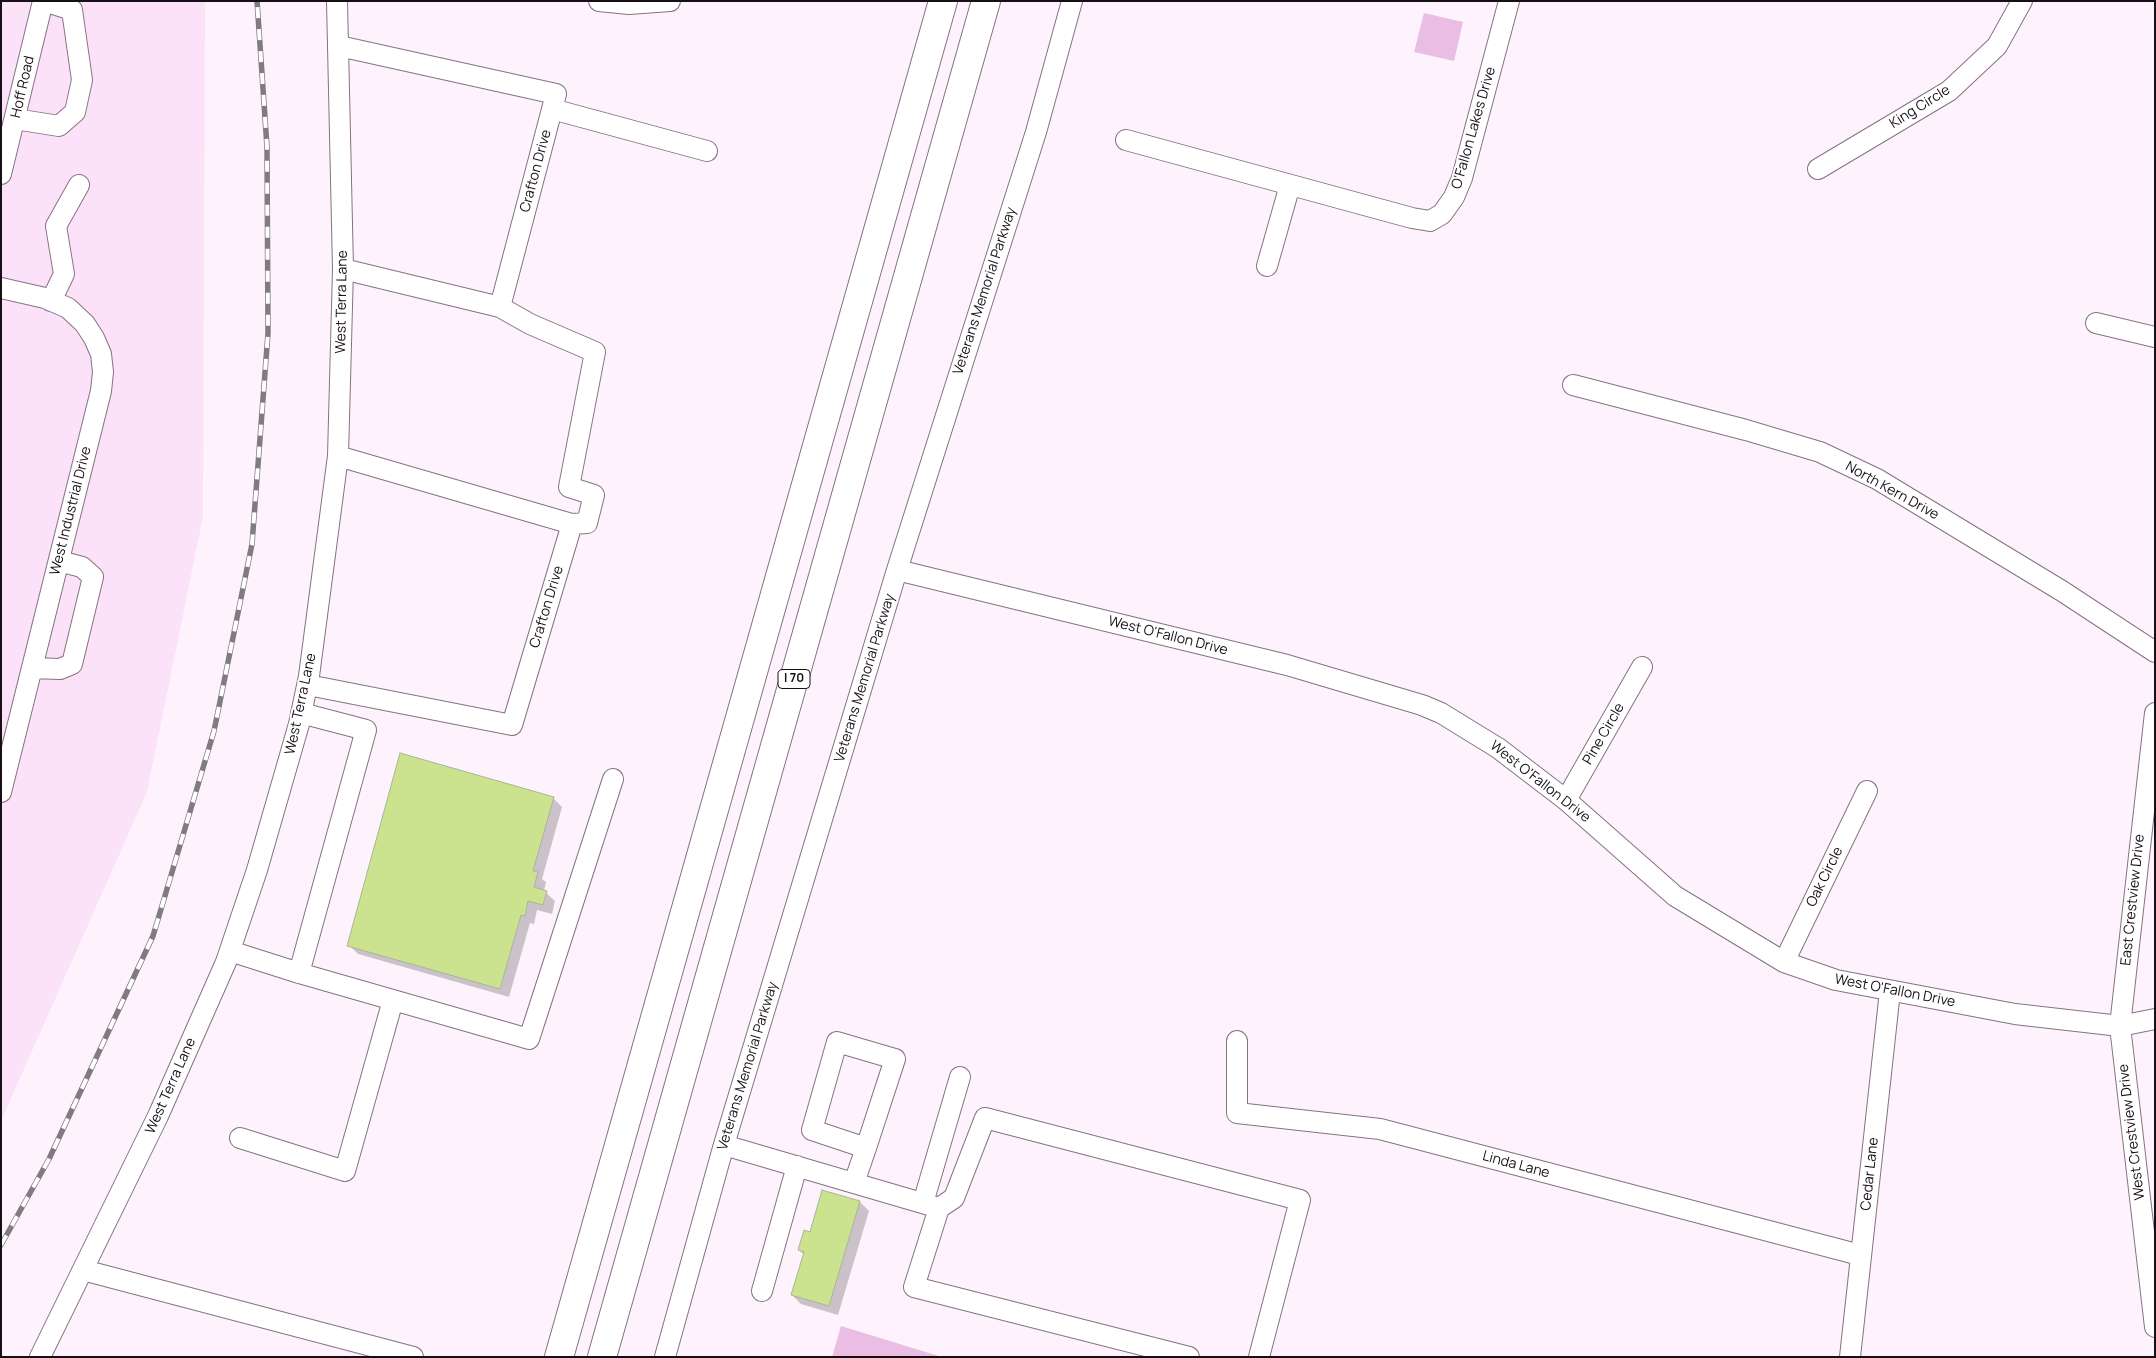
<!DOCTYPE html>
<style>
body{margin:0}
#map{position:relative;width:2156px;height:1358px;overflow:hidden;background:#fef3fc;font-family:Manrope,sans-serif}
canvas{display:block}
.frame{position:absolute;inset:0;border:2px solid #170f16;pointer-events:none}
</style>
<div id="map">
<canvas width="2156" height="1358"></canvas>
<div class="frame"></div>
</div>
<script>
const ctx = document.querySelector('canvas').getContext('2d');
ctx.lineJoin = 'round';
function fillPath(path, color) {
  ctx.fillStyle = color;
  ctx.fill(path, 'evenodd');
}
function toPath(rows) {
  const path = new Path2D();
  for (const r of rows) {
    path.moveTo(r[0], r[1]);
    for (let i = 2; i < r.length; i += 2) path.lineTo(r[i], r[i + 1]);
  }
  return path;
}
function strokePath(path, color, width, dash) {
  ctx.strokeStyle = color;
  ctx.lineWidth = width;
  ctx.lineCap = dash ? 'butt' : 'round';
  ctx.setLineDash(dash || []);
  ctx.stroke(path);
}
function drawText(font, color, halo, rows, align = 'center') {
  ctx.font = font + ' Manrope,sans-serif';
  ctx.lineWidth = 4;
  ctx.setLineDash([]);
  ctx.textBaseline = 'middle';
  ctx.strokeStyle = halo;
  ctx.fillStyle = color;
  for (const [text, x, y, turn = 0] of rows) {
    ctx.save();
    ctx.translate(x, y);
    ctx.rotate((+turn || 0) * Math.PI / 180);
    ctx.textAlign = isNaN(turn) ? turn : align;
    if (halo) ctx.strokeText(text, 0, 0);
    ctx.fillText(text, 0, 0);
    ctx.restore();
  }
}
const built = toPath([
 [1,1,205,1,203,517,147,792,1,1121]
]);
const green = toPath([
 [1424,13,1463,22,1454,61,1414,52],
 [841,1326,942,1357,832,1357]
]);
const shadow = toPath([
 [553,798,562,807,542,879,546,882,544,891,555,901,552,914,537,910,534,924,530,923,509,997,358,954,349,945],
 [823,1191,860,1202,869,1211,838,1315,801,1304,792,1295,804,1255,799,1250,810,1234]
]);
const building = toPath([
 [400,753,554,797,533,871,538,872,534,887,547,891,543,905,528,901,525,916,521,915,500,989,347,946,400,753],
 [822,1190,860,1201,829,1306,791,1295,804,1252,798,1250,804,1230,810,1232,822,1190]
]);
const minor = toPath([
 [599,1,629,4,670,1],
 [339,46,556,94,500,307,343,269],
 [552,109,707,151],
 [15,119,59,126,75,112,82,80,72,10,44,1],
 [1126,140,1412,218,1430,221,1442,214,1454,197,1462,178,1509,1],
 [1818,169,1949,91,1997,46,2022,1],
 [1,174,43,1],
 [1267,266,1290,185],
 [1,288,45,298,68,308,85,324,94,338,101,354,103,372,101,391,1,792],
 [51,301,64,274,56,226,79,185],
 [500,307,530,324,595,352,569,487,594,495,587,523,572,524],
 [2096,323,2155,337],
 [1573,385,1746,430,1820,452,1877,479,2062,591,2155,652],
 [897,570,1287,665,1422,705,1441,713,1498,748,1566,800,1675,896,1784,962,1836,980,2015,1014,2120,1026,2155,1019],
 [32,668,60,669,72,664,93,577,82,567,59,561],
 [308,685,512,725,572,524,338,456],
 [2155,713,2120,1026,2155,1327],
 [1566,800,1642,667],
 [230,951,299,973,529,1039,613,779],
 [1784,962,1867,791],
 [299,973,366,730,301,713],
 [1237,1041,1237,1113,1380,1129,1860,1255],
 [240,1138,345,1171,393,1000],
 [724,1145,939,1208],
 [854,1183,866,1148,895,1059,837,1042,812,1130,866,1148],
 [923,1203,960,1077],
 [83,1270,413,1357],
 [762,1291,797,1166],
 [40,1357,158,1116,226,962,257,870,299,724,309,676,338,456,343,269,337,1],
 [665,1357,723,1148,897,570,1036,132,1072,1],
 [1189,1357,914,1287,939,1208,954,1198,985,1118,1300,1200,1259,1357],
 [1850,1357,1890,991]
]);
const highway = toPath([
 [559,1357,943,1],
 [602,1357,986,1]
]);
const rail = toPath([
 [1,1245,49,1159,153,936,214,731,252,544,268,333,267,147,257,1]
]);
const shields = [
 [794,679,32]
];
const shieldNames = [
 ["I 70",794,679]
];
const streetNames = [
 ["Hoff Road",23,87,-77],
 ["King Circle",1920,107,-32],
 ["O'Fallon Lakes Drive",1474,128,-74],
 ["Crafton Drive",536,171,-75],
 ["Veterans Memorial Parkway",985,291,-72],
 ["West Terra Lane",342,302,-89],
 ["North Kern Drive",1892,491,29],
 ["West Industrial Drive",71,511,-76],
 ["Crafton Drive",547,607,-73],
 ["West O'Fallon Drive",1168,636,14],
 ["Veterans Memorial Parkway",865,678,-73],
 ["West Terra Lane",301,704,-78],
 ["Pine Circle",1604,734,-60],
 ["West O'Fallon Drive",1540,782,38],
 ["Oak Circle",1825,877,-64],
 ["East Crestview Drive",2133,900,-84],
 ["West O'Fallon Drive",1895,991,11],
 ["Veterans Memorial Parkway",748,1066,-73],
 ["West Terra Lane",171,1086,-66],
 ["West Crestview Drive",2132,1132,-97],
 ["Linda Lane",1516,1165,15],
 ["Cedar Lane",1870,1174,-84]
];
fillPath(built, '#fbe2f8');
fillPath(green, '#eabde4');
fillPath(shadow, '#0003');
fillPath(building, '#cbe38e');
strokePath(building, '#aab397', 1);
strokePath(minor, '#877184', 22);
strokePath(highway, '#877184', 30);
strokePath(minor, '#fff', 20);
strokePath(highway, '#fff', 28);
strokePath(rail, '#837a81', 5.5);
strokePath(rail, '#fff', 4, [11]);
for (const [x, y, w] of shields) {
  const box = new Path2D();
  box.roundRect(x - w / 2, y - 9.5, w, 19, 4);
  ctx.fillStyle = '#fff';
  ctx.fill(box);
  strokePath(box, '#170f16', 1);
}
drawText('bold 12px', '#170f16', null, shieldNames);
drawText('14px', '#170f16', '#fff', streetNames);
</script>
